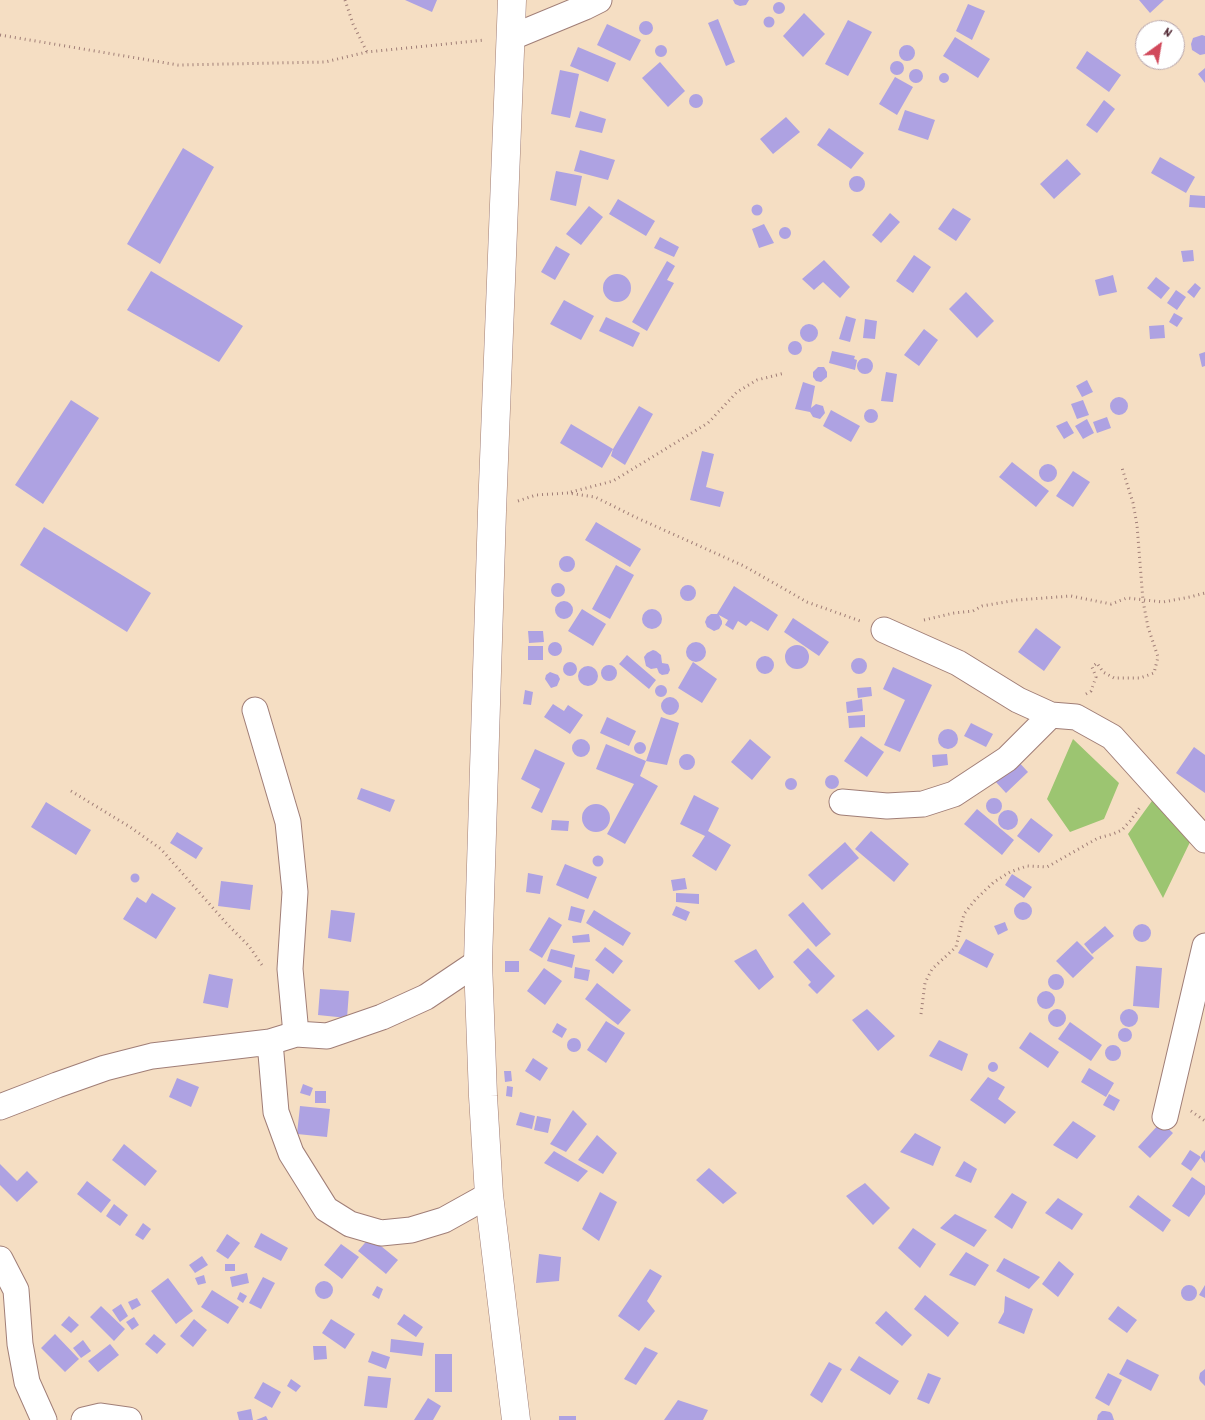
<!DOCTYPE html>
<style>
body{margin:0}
#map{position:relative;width:1205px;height:1420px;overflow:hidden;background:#f5dec3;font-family:Dekko,sans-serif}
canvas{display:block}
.north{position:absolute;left:1135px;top:20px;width:50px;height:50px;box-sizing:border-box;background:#fff;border:1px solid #b7a5aa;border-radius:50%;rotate:32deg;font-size:14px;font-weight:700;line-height:20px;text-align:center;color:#4a1f2b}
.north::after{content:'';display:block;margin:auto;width:18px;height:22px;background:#d1495b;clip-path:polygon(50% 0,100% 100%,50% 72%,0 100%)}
</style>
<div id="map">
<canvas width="1205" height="1420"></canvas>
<div class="north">N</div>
</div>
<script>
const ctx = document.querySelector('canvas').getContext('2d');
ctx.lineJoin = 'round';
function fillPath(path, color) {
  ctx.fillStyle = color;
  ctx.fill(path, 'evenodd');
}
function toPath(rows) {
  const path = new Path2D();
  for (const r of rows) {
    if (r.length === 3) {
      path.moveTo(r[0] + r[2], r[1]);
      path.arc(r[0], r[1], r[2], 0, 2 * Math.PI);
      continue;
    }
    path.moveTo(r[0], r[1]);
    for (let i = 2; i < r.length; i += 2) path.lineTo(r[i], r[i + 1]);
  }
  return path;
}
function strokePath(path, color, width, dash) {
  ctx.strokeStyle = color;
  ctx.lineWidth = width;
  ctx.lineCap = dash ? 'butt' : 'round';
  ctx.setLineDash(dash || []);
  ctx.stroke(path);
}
const green = toPath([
 [1073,739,1119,783,1104,819,1070,832,1047,799],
 [1157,794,1191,840,1163,898,1128,834]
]);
const building = toPath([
 [405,0,437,0,432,12],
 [733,0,749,0,746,5,740,6,735,4],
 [1139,0,1164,0,1150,13],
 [779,8,6],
 [968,4,985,11,972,40,956,31],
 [804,13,825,34,803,57,783,36],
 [769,22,5.5],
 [718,19,735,62,726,66,708,23],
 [848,20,872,32,848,76,825,64],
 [646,28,7],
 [607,24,641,40,630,61,597,45],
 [1202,35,1205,36,1205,54,1200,55,1192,50,1191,44,1193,38],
 [955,37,990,59,978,78,943,56],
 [661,51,6],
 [907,53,8],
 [578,47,616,63,608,82,570,66],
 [1087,51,1121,75,1109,92,1076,68],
 [897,68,7],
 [660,62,685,91,668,107,642,78],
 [1205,68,1205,83,1198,74],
 [916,76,7],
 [560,70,579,74,570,118,551,114],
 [944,78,5],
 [895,77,913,87,897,115,879,104],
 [696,101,7],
 [1104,100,1115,109,1097,133,1086,125],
 [905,110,935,120,928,140,898,130],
 [580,111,606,119,602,133,575,127],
 [786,117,800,132,773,154,760,139],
 [829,128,864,153,851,169,817,145],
 [183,148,214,167,160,264,127,244],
 [580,150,615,160,608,180,574,171],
 [1160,157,1195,177,1186,193,1151,173],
 [1067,159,1081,174,1054,199,1040,184],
 [556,171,582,176,576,206,550,200],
 [857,184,8],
 [1190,195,1205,196,1205,208,1189,207],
 [618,199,655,221,646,236,609,214],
 [757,210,5.5],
 [589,206,603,217,581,245,566,234],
 [953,208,971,219,956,241,938,229],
 [890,213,900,222,881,243,872,235],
 [764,224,774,243,759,248,752,229],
 [785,233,6],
 [660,237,679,247,674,257,654,248],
 [556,246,570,254,555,280,541,272],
 [1193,250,1194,261,1183,262,1181,251],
 [914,255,931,267,913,293,896,281],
 [824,260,850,287,840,298,823,282,814,290,802,279],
 [667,261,675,266,667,280,674,283,647,331,632,322],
 [151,271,243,326,219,362,127,310],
 [617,288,14],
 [1113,275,1117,292,1099,296,1095,280],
 [1156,277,1170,288,1161,299,1147,288],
 [1195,283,1201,288,1194,298,1187,292],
 [1176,290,1186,297,1177,310,1167,303],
 [966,292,994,321,977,338,949,309],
 [564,300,594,316,581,340,550,324],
 [1174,313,1183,318,1177,327,1169,322],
 [846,316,856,319,850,342,839,339],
 [606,317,640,333,633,347,599,331],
 [865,319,877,321,875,339,863,338],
 [809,333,9],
 [1164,325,1165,338,1150,339,1149,326],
 [924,329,938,340,919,366,904,355],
 [795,348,7],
 [832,351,855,356,854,359,857,360,855,370,829,363],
 [1205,352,1205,366,1202,367,1199,354],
 [865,366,8],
 [818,367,824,367,827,372,827,377,821,382,816,381,813,377,813,372],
 [886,372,897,374,893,402,881,401],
 [1087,380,1093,392,1082,397,1076,386],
 [803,382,815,386,811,408,816,404,823,406,825,413,820,419,813,417,810,412,795,409],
 [1119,406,9],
 [71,400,99,418,43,504,15,485],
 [1083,400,1089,415,1077,419,1071,404],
 [639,406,653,414,625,465,611,456,613,449],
 [871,416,7],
 [831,410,860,426,851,442,823,426],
 [1107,417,1111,428,1097,433,1093,422],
 [1087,419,1094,433,1083,439,1075,426],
 [1067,421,1074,433,1064,439,1056,426],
 [571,424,613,449,602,468,560,443],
 [702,451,714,454,706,487,724,492,720,507,690,500],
 [1012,462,1049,491,1036,507,999,477],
 [1048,473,9],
 [1073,471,1090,482,1073,507,1056,496],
 [596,522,641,549,630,567,585,540],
 [44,527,151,593,127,632,20,565],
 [567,564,8],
 [616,565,634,575,610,619,592,609],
 [558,590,7],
 [688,593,8],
 [734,586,778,615,768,631,751,621,746,626,738,621,733,630,725,625,728,620,719,615,722,621,722,624,719,629,714,631,707,627,705,622,707,617,711,614,717,614],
 [564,610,9],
 [582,609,606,624,593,646,568,631],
 [652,619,10],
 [793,618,829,642,819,656,784,632],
 [1036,628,1061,647,1044,671,1018,652],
 [528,631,543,631,544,642,529,643],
 [696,652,10],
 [555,649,7],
 [797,657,12],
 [528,646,543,646,543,660,528,660],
 [653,650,656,651,661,655,662,663,668,664,669,666,670,670,668,674,662,675,659,673,657,668,651,669,646,666,644,657,647,653],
 [627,655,656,680,649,689,619,664],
 [765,665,9],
 [859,666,8],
 [693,662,717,679,702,703,678,688],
 [570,669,7],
 [609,673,8],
 [588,676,10],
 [893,667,932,685,900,752,884,745,905,700,883,689],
 [550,672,558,675,560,679,557,686,551,688,545,679,546,675],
 [661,691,6],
 [871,687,872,696,858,698,857,688],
 [525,690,533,692,531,705,523,704],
 [670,706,9],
 [862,699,863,711,847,713,846,702],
 [553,704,564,711,568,705,583,715,570,734,544,717],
 [865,715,865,727,849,728,848,716],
 [607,717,636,731,629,746,600,733],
 [661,717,679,723,667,765,646,761],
 [971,723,993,734,986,747,964,736],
 [948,739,10],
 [861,736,884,752,867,777,844,761],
 [750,739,771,757,752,780,731,762],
 [581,748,9],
 [640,748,6],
 [606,744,646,761,640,776,658,786,625,844,607,834,634,784,596,769],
 [1194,747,1205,755,1205,793,1176,773],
 [535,749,565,763,542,813,531,808,540,789,521,779],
 [687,762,8],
 [947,754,948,765,933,767,932,755],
 [1016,759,1028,772,1006,793,994,780],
 [832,782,7],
 [791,784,6],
 [361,788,395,800,390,812,357,799],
 [694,795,719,808,708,831,731,845,716,871,692,856,705,836,680,824],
 [994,806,8],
 [46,802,91,830,76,855,31,827],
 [596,818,14],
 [977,809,1014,840,1002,855,964,824],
 [1008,820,10],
 [1031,818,1053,835,1039,853,1017,836],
 [552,820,569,821,568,831,551,830],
 [871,831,909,864,894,882,855,849],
 [177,832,203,848,196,859,170,843],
 [845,842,859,858,822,890,808,875],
 [598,861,5.5],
 [565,864,597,877,588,899,556,885],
 [528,873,543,876,540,894,526,892],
 [135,878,4.5],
 [1012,874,1032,887,1024,898,1005,885],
 [685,878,687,889,673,891,671,880],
 [221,881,253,885,250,910,218,906],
 [152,893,176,908,156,939,123,919,137,897,146,903],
 [676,893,699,894,699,904,676,902],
 [1023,911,9],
 [803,902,831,934,816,947,788,915],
 [571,906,585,910,581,923,568,920],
 [676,906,690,912,686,921,672,915],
 [331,910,355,913,351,942,328,938],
 [594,910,631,933,623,946,586,923],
 [549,917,562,925,542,958,529,950],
 [1005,922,1008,930,998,935,994,926],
 [1142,933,9],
 [1105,926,1114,936,1092,954,1084,944],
 [589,934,590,942,573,943,572,936],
 [966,939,994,954,987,968,958,953],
 [1077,941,1094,958,1073,978,1056,961],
 [605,947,623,961,613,974,595,960],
 [808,948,835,976,817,994,808,985,811,982,793,962],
 [551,949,575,955,572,968,547,961],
 [756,949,774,977,759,990,734,961],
 [505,961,519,961,519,972,505,972],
 [1136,966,1162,968,1159,1008,1133,1006],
 [575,967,590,970,588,981,574,978],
 [544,968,562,981,545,1005,527,991],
 [209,974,233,979,228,1008,203,1003],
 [1056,982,8],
 [597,983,631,1010,618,1025,585,999],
 [320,989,349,991,347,1018,318,1015],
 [1046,1000,9],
 [1057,1018,9],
 [867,1009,895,1036,878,1051,852,1020],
 [1129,1018,9],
 [606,1021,625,1033,606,1063,587,1050],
 [1070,1022,1102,1045,1091,1061,1058,1039],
 [557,1023,567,1029,562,1038,552,1032],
 [1125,1035,7],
 [1030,1032,1059,1052,1048,1068,1019,1048],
 [574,1045,7],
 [939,1040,968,1054,962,1071,929,1056],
 [1113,1053,8],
 [533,1058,548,1068,540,1081,525,1071],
 [993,1067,5],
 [1089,1068,1114,1083,1106,1097,1081,1082],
 [504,1071,511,1071,512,1081,505,1082],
 [988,1077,1005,1087,998,1099,1016,1112,1005,1124,970,1100],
 [177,1078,199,1087,191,1107,169,1097],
 [303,1084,313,1088,310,1096,300,1093],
 [507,1086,513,1087,512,1097,506,1096],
 [315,1091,326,1091,326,1103,315,1103],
 [1109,1094,1120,1100,1114,1111,1103,1105],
 [300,1106,330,1109,327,1137,297,1134],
 [573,1110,587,1124,566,1152,550,1144],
 [520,1112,535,1116,532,1129,516,1125],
 [537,1116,551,1119,548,1133,534,1130],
 [1073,1121,1096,1136,1077,1159,1053,1145],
 [1161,1122,1173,1133,1150,1158,1138,1147],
 [915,1133,941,1147,933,1166,900,1152],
 [597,1135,617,1153,603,1174,578,1160],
 [124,1144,157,1171,145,1186,112,1160],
 [1190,1150,1201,1157,1191,1171,1181,1164],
 [1205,1150,1205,1163,1201,1158,1201,1155],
 [554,1151,588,1171,578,1182,544,1163],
 [964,1161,977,1169,971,1183,955,1176],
 [0,1164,17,1181,27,1171,38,1182,17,1202,0,1185],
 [709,1168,737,1193,723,1204,696,1180],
 [1192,1177,1205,1186,1205,1194,1189,1217,1172,1206],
 [87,1181,111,1200,101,1213,77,1194],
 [865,1183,890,1208,873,1225,846,1196],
 [600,1192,617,1202,599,1241,582,1229],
 [1012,1193,1027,1202,1012,1229,994,1217],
 [1138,1195,1171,1220,1163,1232,1129,1207],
 [1058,1198,1083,1214,1072,1230,1045,1213],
 [114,1204,128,1215,120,1226,106,1216],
 [955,1214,987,1230,974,1247,940,1228],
 [143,1223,151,1229,143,1240,135,1235],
 [913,1228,936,1244,920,1268,898,1248],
 [261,1233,288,1248,281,1261,254,1247],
 [227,1234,240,1243,228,1259,216,1251],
 [370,1237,398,1260,386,1274,358,1251],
 [341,1244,359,1257,342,1279,324,1265],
 [966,1252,989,1265,975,1286,949,1275],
 [539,1254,561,1257,559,1281,536,1283],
 [202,1256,208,1265,195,1273,189,1265],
 [1004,1258,1040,1277,1029,1289,996,1271],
 [1059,1261,1074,1274,1058,1297,1042,1284],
 [225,1264,235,1264,235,1271,225,1271],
 [650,1269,662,1276,647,1301,655,1311,639,1331,618,1316],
 [247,1273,249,1283,232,1287,230,1277],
 [204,1275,206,1283,198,1285,195,1278],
 [263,1277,275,1283,261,1309,249,1303],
 [168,1278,193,1311,176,1324,151,1291],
 [324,1290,9],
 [1189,1293,8],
 [1205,1285,1205,1298,1199,1295],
 [377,1286,383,1289,379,1299,372,1295],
 [212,1290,239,1307,228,1324,201,1307],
 [240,1292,247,1296,243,1303,237,1299],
 [925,1295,959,1323,948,1337,914,1309],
 [1005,1296,1033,1309,1024,1334,998,1323,1004,1312],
 [137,1298,141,1305,132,1310,128,1302],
 [121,1304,128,1316,120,1322,112,1310],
 [101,1306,125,1329,114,1341,90,1317],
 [1118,1306,1137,1320,1127,1333,1108,1319],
 [886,1311,912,1335,902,1346,875,1323],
 [404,1314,423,1327,416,1337,397,1324],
 [69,1316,79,1325,71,1333,61,1325],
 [134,1317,139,1325,132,1330,126,1322],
 [194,1319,207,1330,193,1347,180,1336],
 [331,1319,355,1334,345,1349,322,1333],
 [55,1334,79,1359,65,1372,41,1348],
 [154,1334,166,1344,157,1354,145,1344],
 [391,1339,424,1343,422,1356,390,1352],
 [83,1340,91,1351,81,1358,73,1348],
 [110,1344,119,1355,98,1372,88,1361],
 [313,1346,326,1346,327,1359,314,1360],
 [645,1347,658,1353,636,1385,624,1379],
 [372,1351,390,1357,386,1369,368,1362],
 [435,1354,452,1354,452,1392,435,1392],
 [859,1356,899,1381,890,1395,850,1370],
 [1127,1359,1159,1375,1151,1391,1119,1374],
 [829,1362,842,1369,822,1403,810,1395],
 [1205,1369,1205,1386,1200,1381,1199,1378,1200,1373],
 [928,1373,941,1378,929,1404,917,1399],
 [1108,1373,1122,1380,1109,1406,1095,1398],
 [368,1376,391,1378,387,1408,364,1406],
 [291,1379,301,1386,296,1392,287,1386],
 [263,1382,281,1392,272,1408,254,1398],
 [428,1398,441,1406,433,1420,414,1420],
 [678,1400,708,1410,703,1420,664,1420],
 [251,1409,253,1420,239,1420,237,1412],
 [1102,1411,1105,1411,1110,1412,1112,1414,1114,1420,1097,1420,1098,1415],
 [266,1416,268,1420,256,1420],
 [559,1416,576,1416,576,1420,559,1420]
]);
const path = toPath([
 [345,0,353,24,367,52],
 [0,35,178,65,325,62,367,52,485,40],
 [571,492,613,481,708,423,737,392,757,380,785,373],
 [518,501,536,495,568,493,595,497,635,517,744,566,807,602,863,622],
 [924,620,954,613,973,611,982,606,1017,600,1071,596,1111,604,1127,598,1163,602,1190,597,1205,593],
 [1086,694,1091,691,1096,677,1092,667,1097,663,1103,672,1114,678,1140,678,1154,673,1158,657,1148,627,1143,601,1137,525,1133,503,1122,468],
 [71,791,130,827,161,849,228,925,249,946,264,968],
 [921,1014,925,983,932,969,956,947,964,914,975,900,994,882,1010,872,1027,866,1047,867,1098,838,1113,834,1122,830,1130,821,1141,806],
 [1191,1111,1205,1121]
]);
const minor = toPath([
 [510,38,585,7,599,0],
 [884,630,958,663,1018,700,1051,715,1076,717,1112,737,1205,840],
 [255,710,288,822,295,892,290,969,296,1034],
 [842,802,887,806,923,804,954,794,1007,759,1051,715],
 [270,1042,276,1112,291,1153,326,1209,350,1224,381,1233,411,1230,444,1220,489,1195],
 [0,1107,57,1085,105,1068,152,1056,270,1042,296,1034,327,1036,382,1017,426,997,478,962],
 [1165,1117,1205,946],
 [0,1259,16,1290,20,1344,27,1382,44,1420],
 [84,1420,101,1416,129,1420]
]);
const major = toPath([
 [512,0,492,511,478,962,483,1096,489,1195,516,1420]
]);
fillPath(green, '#9cc571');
fillPath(building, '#aea2e2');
strokePath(minor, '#a07e77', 27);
strokePath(major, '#a07e77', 29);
strokePath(path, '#a07e77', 3, [1, 4]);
strokePath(minor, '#fff', 25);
strokePath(major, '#fff', 28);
</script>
